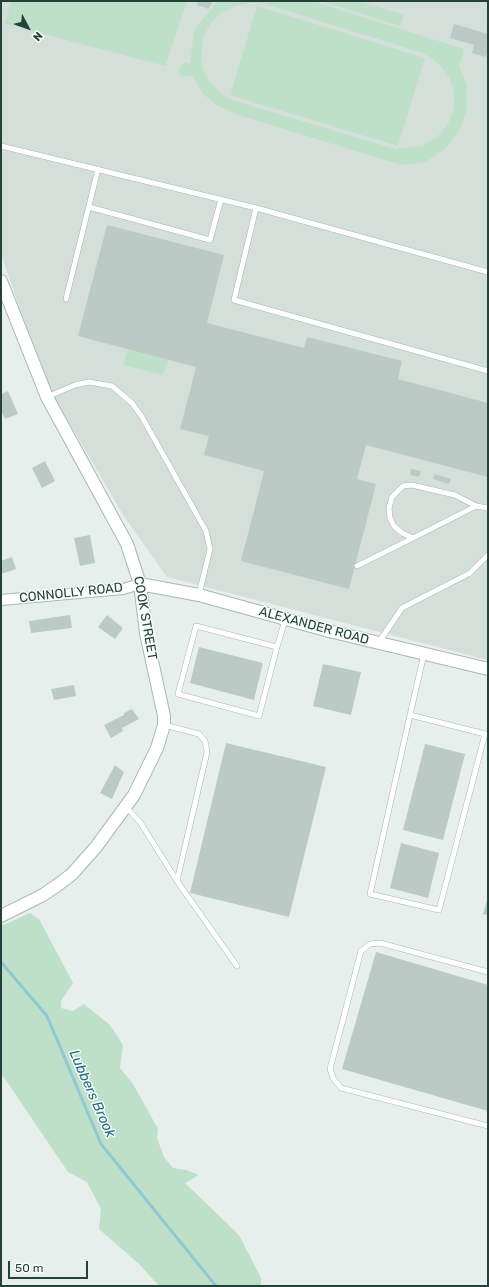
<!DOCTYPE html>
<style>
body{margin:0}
#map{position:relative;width:489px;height:1287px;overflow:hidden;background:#e6efeb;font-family:Rubik,sans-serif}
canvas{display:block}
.frame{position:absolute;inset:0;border:2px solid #24423a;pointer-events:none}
.north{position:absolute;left:8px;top:8px;width:40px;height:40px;-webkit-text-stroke:3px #f7fbf9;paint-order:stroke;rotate:131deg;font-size:11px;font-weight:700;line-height:16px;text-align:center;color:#24423a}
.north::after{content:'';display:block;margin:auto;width:14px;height:18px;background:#24423a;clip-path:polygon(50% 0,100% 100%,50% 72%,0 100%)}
.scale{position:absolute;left:8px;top:1261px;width:80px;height:18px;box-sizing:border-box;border:2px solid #24423a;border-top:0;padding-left:5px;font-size:12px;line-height:14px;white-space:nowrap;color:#24423a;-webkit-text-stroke:3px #f7fbf9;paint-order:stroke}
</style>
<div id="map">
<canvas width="489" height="1287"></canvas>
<div class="frame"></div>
<div class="north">N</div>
<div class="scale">50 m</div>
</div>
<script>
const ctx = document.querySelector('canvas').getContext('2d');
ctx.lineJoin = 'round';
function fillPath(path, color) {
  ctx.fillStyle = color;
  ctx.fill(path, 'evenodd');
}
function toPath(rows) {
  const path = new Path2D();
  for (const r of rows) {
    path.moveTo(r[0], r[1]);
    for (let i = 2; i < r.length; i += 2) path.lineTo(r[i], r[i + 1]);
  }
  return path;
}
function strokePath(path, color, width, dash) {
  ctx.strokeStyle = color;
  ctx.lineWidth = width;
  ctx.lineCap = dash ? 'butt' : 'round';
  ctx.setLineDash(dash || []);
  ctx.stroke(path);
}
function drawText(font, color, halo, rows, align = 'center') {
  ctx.font = font + ' Rubik,sans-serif';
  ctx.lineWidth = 3;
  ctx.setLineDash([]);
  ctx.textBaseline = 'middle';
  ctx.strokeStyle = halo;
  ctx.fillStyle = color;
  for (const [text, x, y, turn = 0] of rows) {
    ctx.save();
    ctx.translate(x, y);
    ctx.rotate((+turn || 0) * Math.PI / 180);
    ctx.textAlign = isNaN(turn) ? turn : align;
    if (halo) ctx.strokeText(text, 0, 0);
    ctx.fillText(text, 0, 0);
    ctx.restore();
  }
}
const built = toPath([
 [1,1,488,1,488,660,167,577,123,515,45,381,1,254]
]);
const green = toPath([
 [11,1,187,1,165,66,5,24],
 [218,1,312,1,464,49,459,66,467,86,467,111,460,129,446,148,425,162,401,165,238,115,218,106,203,94,191,74,189,76,182,76,178,71,184,62,190,64,194,30],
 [250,3,262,3,423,53,437,62,448,75,454,91,454,108,448,124,437,137,422,146,395,149,232,100,222,94,210,83,203,69,201,54,203,38,210,24,221,13,235,6],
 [321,1,359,1,404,15,400,26],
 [257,6,425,58,398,146,230,95],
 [129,346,170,355,163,375,123,365],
 [30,913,39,919,73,983,61,1001,61,1008,73,1011,84,1004,110,1025,123,1045,120,1068,133,1084,158,1129,157,1138,164,1157,173,1168,186,1170,199,1175,185,1183,239,1235,261,1278,261,1286,159,1286,140,1265,99,1229,101,1209,87,1182,68,1172,1,1073,1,926]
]);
const stream = toPath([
 [1,962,47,1016,101,1144,216,1286]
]);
const building = toPath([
 [198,1,212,1,209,9,197,5],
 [454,24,488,34,488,50,486,57,472,53,474,45,450,38],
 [107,225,224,255,207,323,304,348,307,337,402,361,398,379,488,403,488,477,366,445,357,479,376,484,349,589,241,561,264,471,204,455,209,436,180,429,196,367,78,336],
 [8,391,18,414,5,419,1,411,1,394],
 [45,461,55,481,42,488,32,468],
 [411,469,421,471,419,477,410,475],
 [434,474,451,479,449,484,433,479],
 [90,535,95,563,80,566,74,538],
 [12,557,16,569,1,574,1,561],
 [70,615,72,628,31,633,29,621],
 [107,615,123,628,115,639,98,627],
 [199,647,263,663,254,700,190,683],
 [323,664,361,672,351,715,313,706],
 [74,685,76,696,54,700,51,689],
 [132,709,139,719,122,728,123,731,111,738,104,725,124,715,124,713],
 [226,743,326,767,289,917,190,893],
 [425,744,465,754,443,840,403,830],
 [115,765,124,772,112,799,100,793],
 [401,843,439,853,428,898,390,888],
 [488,897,488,915,483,914],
 [376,952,488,985,488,1111,342,1069]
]);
const service = toPath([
 [1,146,256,208,488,272],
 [89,207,210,240,221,199],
 [256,208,234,300,488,371],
 [66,299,98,169],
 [47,397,75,385,89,382,112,386,132,403,142,417,206,531,210,549,199,594],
 [476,506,488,508],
 [357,566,413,538,402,533,394,526,390,518,389,508,392,497,403,486,412,485,455,495,476,506,413,538],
 [379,642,402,608,470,573,488,555],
 [277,647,196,626,178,694,259,716,277,647,285,620],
 [410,715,485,734,439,910,370,894,410,715,424,654],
 [164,725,199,734,205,741,207,752,177,881],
 [126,807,140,822,177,881,237,966],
 [488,972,380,943,370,944,361,951,330,1069,333,1078,341,1088,488,1126]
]);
const minor = toPath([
 [1,600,123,589,140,584]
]);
const tertiary = toPath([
 [1,281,47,397,127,544,140,584,146,633,164,716,164,725,157,748,134,795,96,847,72,874,59,884,43,895,1,916],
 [140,584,199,595,329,631,488,669]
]);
const streetNames = [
 ["CONNOLLY ROAD",71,593,-6],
 ["COOK STREET",145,618,80],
 ["ALEXANDER ROAD",314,626,15]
];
const waterNames = [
 ["Lubbers Brook",92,1094,66]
];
fillPath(built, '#d4dfda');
fillPath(green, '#bfe0c8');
strokePath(stream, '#8ec9d4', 3);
fillPath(building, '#bbcac4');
strokePath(service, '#a8b8b2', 6);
strokePath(minor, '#a8b8b2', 12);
strokePath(tertiary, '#a8b8b2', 14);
strokePath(service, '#fff', 5);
strokePath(minor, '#fff', 10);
strokePath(tertiary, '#fff', 12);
drawText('13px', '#24423a', '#f7fbf9', streetNames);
drawText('italic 14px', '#1c6f80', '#f7fbf9', waterNames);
</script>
